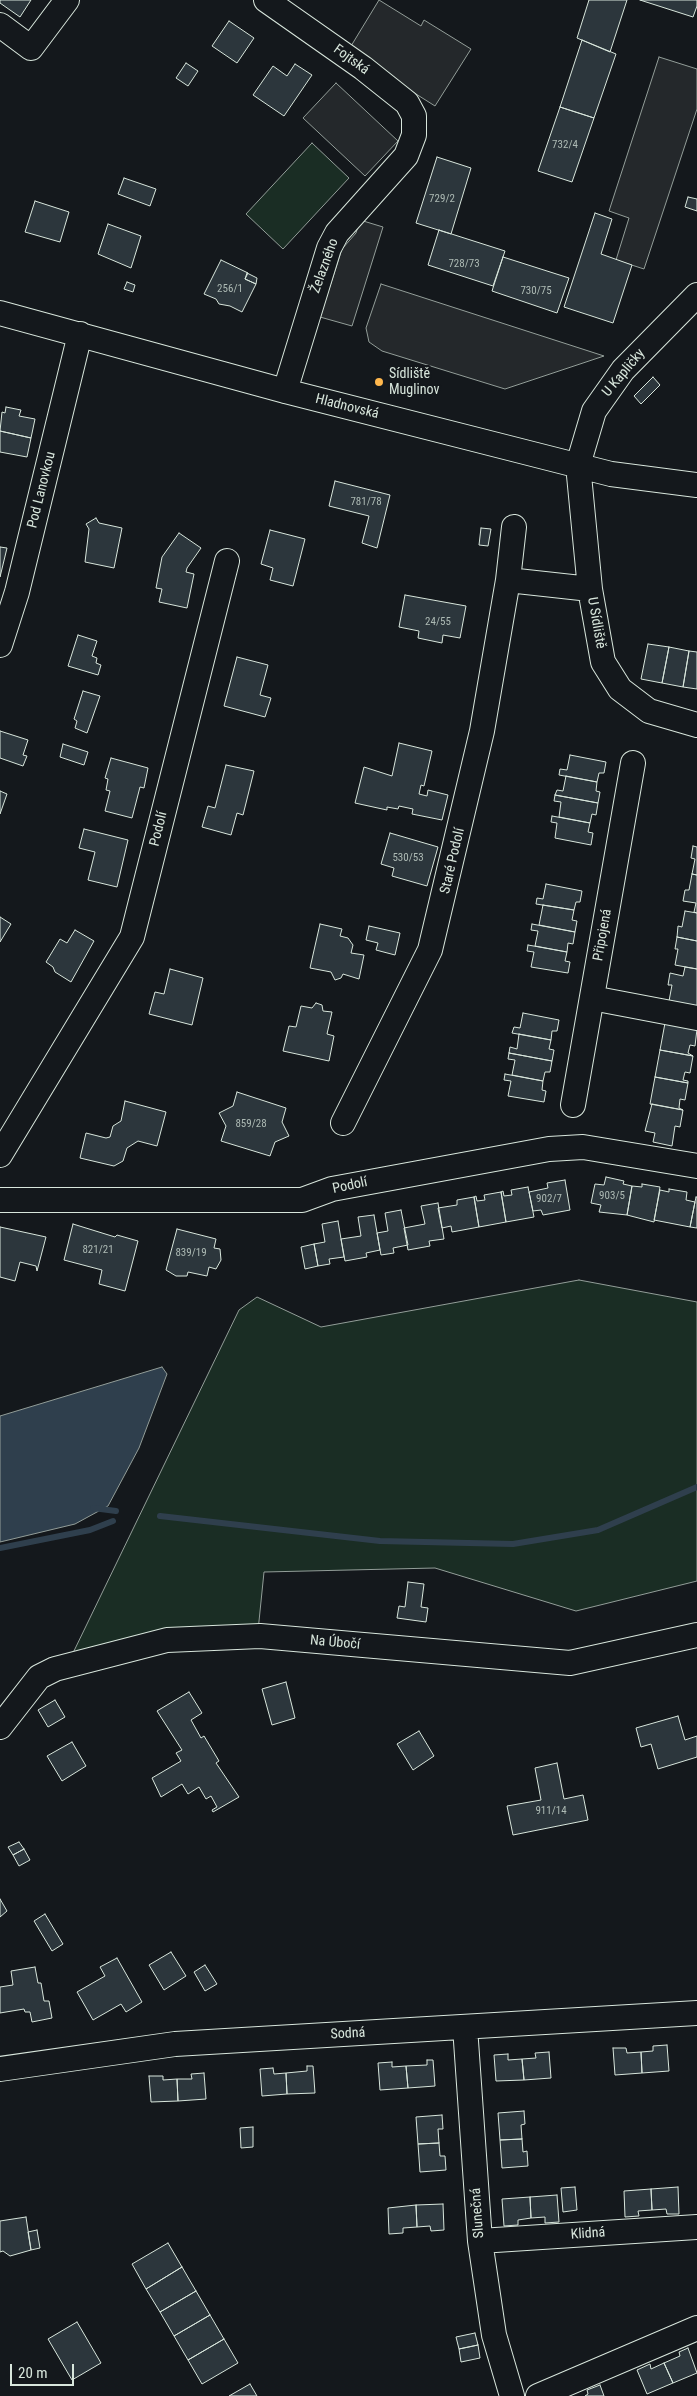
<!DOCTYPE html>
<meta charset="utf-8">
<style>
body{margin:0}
#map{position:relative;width:697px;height:2396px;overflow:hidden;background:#14181c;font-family:"Roboto Condensed",sans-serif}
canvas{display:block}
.scale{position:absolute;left:10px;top:2364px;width:64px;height:22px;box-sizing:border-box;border:2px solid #d8e6dc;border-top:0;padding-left:6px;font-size:15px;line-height:18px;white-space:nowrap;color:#d8e6dc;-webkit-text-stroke:4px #14181c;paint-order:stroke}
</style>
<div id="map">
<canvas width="697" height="2396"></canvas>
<div class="scale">20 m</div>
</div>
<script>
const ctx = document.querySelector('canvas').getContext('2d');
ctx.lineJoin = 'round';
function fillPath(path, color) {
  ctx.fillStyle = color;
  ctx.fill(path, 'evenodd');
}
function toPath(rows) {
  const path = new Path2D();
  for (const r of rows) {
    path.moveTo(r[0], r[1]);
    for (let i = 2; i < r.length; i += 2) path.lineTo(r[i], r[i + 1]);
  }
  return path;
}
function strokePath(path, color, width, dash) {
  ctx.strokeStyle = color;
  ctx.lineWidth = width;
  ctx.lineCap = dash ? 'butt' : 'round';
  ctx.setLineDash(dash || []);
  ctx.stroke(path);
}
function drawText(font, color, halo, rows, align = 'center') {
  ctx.font = font + ' "Roboto Condensed",sans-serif';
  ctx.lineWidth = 4;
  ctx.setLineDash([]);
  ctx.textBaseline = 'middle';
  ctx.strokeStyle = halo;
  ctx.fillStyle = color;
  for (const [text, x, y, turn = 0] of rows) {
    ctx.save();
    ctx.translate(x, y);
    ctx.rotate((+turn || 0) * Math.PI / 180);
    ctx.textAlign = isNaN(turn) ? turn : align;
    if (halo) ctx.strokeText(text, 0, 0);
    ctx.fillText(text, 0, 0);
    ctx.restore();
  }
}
const green = toPath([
 [312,143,349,178,283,249,246,214,312,143],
 [579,1280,697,1302,697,1581,576,1611,435,1568,264,1572,258,1631,72,1655,239,1310,257,1297,321,1327,579,1280]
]);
const parking = toPath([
 [379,0,421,26,424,20,471,49,435,106,348,51,379,0],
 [659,57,697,69,697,109,644,269,616,260,629,218,609,211,659,57],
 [336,83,398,141,365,176,303,118,336,83],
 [360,220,383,227,352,326,320,317,342,249,356,233,360,220],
 [381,284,604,356,505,389,382,351,369,342,366,328,381,284]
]);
const water = toPath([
 [162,1367,167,1374,139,1448,108,1506,75,1524,0,1542,0,1416,162,1367]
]);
const stream = toPath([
 [93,1508,116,1511],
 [160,1516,380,1541,513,1544,598,1530,697,1487],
 [0,1548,90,1530,113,1521]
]);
const building = toPath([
 [0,0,31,0,20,17,0,3,0,0],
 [589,0,627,0,610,52,577,38,589,0],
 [640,0,697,0,697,6,693,17,640,0],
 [229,21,254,38,237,63,212,46,229,21],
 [582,40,616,54,594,118,560,107,582,40],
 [186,63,198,71,188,86,176,78,186,63],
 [295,64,312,75,284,116,253,95,273,66,287,76,295,64],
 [560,107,594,118,572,182,538,171,560,107],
 [437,157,471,168,451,234,416,223,437,157],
 [124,178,156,189,150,206,118,194,124,178],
 [688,197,697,199,697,211,685,207,688,197],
 [35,201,69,212,60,242,25,232,35,201],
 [595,213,612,219,601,254,632,265,613,323,564,307,595,213],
 [108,224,141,236,131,268,98,254,108,224],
 [439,230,505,251,493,286,428,265,439,230],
 [503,257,569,278,557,313,492,291,503,257],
 [221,260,248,273,245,279,256,284,242,312,230,306,219,304,216,299,204,294,221,260],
 [247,273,257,278,256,284,245,279,247,273],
 [127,282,135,285,133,292,124,289,127,282],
 [653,377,660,385,641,404,634,396,653,377],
 [6,407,21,410,19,416,35,419,31,438,0,431,2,412,5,413,6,407],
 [0,431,31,438,27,457,0,452,0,431],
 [335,481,390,495,377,548,362,543,369,516,329,506,335,481],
 [96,518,99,523,122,528,114,568,85,562,89,529,86,524,96,518],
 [481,528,491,529,488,546,479,545,481,528],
 [270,530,305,539,293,586,270,580,273,568,261,564,270,530],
 [179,533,201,548,187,568,186,572,194,574,187,608,159,602,162,589,156,588,162,557,179,533],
 [0,547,7,548,0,577,0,547],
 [405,595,466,606,460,638,443,635,442,643,418,638,419,631,399,627,405,595],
 [78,635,97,641,92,656,97,658,96,663,101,665,98,675,68,666,78,635],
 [648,644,669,647,662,683,641,679,648,644],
 [669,647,689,651,683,687,662,683,669,647],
 [689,651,697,652,697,689,683,687,689,651],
 [237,657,268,665,260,695,271,698,265,717,224,706,237,657],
 [83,691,100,696,87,733,75,728,77,721,74,719,83,691],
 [0,731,28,740,23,755,27,756,23,766,0,758,0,731],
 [399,743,432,751,424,786,421,785,419,794,427,796,428,790,448,795,442,820,412,814,413,809,399,806,398,809,387,807,387,810,355,803,364,767,392,776,399,743],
 [63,744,88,752,84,765,60,757,63,744],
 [570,755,606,762,604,773,599,773,597,782,559,775,560,769,567,770,570,755],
 [111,758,148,768,144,788,140,787,132,818,105,811,110,791,106,790,108,779,105,778,111,758],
 [226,765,254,771,243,815,237,813,231,835,202,827,208,806,215,808,226,765],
 [566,776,597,782,596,791,600,792,598,803,555,795,557,790,563,791,566,776],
 [0,791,7,794,0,814,0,791],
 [555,795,598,803,596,815,592,814,590,823,559,817,561,802,554,801,555,795],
 [552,816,590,823,588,832,593,833,591,845,555,838,557,823,551,822,552,816],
 [84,829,128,840,117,887,88,880,95,852,79,848,84,829],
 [390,833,438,847,427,886,392,876,394,868,381,864,390,833],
 [693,846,697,847,697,875,692,874,695,859,691,858,693,846],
 [692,874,697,875,697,913,694,912,696,903,683,901,685,890,689,890,692,874],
 [546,884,582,891,580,902,576,902,574,910,536,904,537,898,543,899,546,884],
 [543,905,574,910,572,920,577,921,575,932,539,925,543,905],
 [685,911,697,913,697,941,677,937,678,926,682,927,685,911],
 [0,917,11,924,0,942,0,917],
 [320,924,342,929,340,936,348,938,353,945,351,953,364,955,359,979,343,974,341,978,335,980,331,972,310,968,320,924],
 [532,924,575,932,573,944,568,943,567,952,535,946,538,931,531,930,532,924],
 [369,926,400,933,395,955,376,950,378,943,366,940,369,926],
 [75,930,94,941,71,982,55,972,53,967,46,962,60,939,67,943,75,930],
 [677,937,697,941,697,969,675,965,678,949,675,949,677,937],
 [528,945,567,952,565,961,570,962,568,973,531,967,534,952,527,951,528,945],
 [685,967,697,969,697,1006,669,1001,672,985,668,985,670,973,683,976,685,967],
 [170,969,203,978,192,1025,149,1014,155,992,164,994,170,969],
 [316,1003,322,1005,323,1011,332,1012,327,1034,334,1036,329,1061,283,1051,289,1026,296,1027,301,1006,312,1008,316,1003],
 [523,1013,559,1020,557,1031,552,1031,551,1040,512,1033,514,1027,520,1028,523,1013],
 [665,1023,697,1029,695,1046,690,1045,688,1053,693,1056,660,1050,665,1023],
 [519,1034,551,1040,549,1049,554,1050,552,1061,509,1053,510,1047,517,1049,519,1034],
 [660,1050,693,1056,690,1073,685,1072,683,1080,688,1081,688,1083,655,1077,660,1050],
 [509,1053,552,1061,550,1072,545,1072,543,1081,512,1075,515,1060,508,1059,509,1053],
 [505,1074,543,1081,542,1090,546,1091,544,1102,508,1096,511,1081,504,1080,505,1074],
 [655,1077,688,1083,685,1100,680,1099,679,1108,683,1110,650,1104,655,1077],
 [237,1092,286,1108,282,1122,289,1136,275,1142,270,1156,221,1141,226,1126,219,1113,233,1106,237,1092],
 [125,1101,166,1112,157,1146,138,1141,127,1148,123,1161,114,1166,80,1158,86,1133,106,1138,110,1137,113,1126,121,1121,125,1101],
 [652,1104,683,1110,680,1127,675,1126,672,1146,653,1142,655,1133,645,1131,652,1104],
 [606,1177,624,1181,623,1184,632,1186,627,1215,599,1212,601,1205,591,1203,595,1184,604,1185,606,1177],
 [565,1180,570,1210,543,1215,541,1210,533,1211,529,1192,548,1188,547,1183,565,1180],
 [642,1184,660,1187,654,1222,627,1215,632,1186,642,1187,642,1184],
 [528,1187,534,1217,506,1222,501,1192,503,1191,504,1196,512,1195,511,1190,528,1187],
 [669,1189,687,1192,686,1200,695,1202,690,1227,654,1220,660,1190,669,1192,669,1189],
 [501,1192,506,1222,479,1227,474,1197,476,1196,477,1201,485,1200,484,1195,501,1192],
 [474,1197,479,1227,452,1232,451,1226,442,1228,438,1208,457,1205,457,1200,474,1197],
 [696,1197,697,1197,697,1228,690,1227,696,1197],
 [438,1203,444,1239,429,1241,430,1246,408,1250,404,1228,425,1224,421,1206,438,1203],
 [401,1210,408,1245,393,1248,394,1253,381,1255,377,1233,388,1231,385,1213,401,1210],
 [374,1215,380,1250,366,1253,367,1257,345,1261,341,1239,361,1236,358,1217,374,1215],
 [338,1221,344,1257,329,1259,330,1264,318,1266,314,1244,325,1242,322,1224,338,1221],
 [73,1224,115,1237,117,1235,138,1241,125,1291,99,1284,102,1270,64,1260,73,1224],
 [0,1227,46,1237,37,1271,36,1266,20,1262,15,1281,0,1277,0,1227],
 [177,1229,216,1239,214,1248,220,1249,221,1260,216,1269,209,1267,207,1276,188,1272,187,1276,176,1276,166,1270,177,1229],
 [314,1244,318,1266,305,1269,301,1247,314,1244],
 [408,1582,424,1584,421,1607,428,1608,426,1622,397,1618,399,1606,405,1607,408,1582],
 [286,1682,295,1718,272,1725,262,1689,286,1682],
 [189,1692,202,1713,191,1720,201,1738,204,1736,219,1761,216,1763,239,1797,213,1812,212,1810,217,1807,211,1796,206,1799,199,1787,188,1794,182,1784,161,1797,152,1778,181,1761,176,1753,182,1750,157,1711,189,1692],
 [55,1700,65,1717,48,1727,38,1710,55,1700],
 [678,1716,685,1740,697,1736,697,1757,658,1769,651,1744,641,1747,636,1728,678,1716],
 [419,1731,434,1756,413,1770,397,1744,419,1731],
 [72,1742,86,1766,62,1781,47,1756,72,1742],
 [557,1763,564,1799,583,1795,588,1820,513,1835,507,1806,541,1800,535,1768,557,1763],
 [19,1842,24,1849,13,1855,8,1847,19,1842],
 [24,1849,30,1860,19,1866,13,1855,24,1849],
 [0,1899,7,1911,0,1917,0,1899],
 [45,1914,63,1944,52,1951,34,1921,45,1914],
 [171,1952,186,1976,164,1990,149,1965,171,1952],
 [117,1958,142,2002,126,2012,121,2004,93,2020,77,1992,105,1976,100,1967,117,1958],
 [205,1965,217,1984,205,1991,194,1972,205,1965],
 [35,1967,38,1983,41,1983,44,2001,49,2001,52,2018,32,2022,30,2012,25,2012,24,2009,0,2013,0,1987,13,1985,11,1971,35,1967],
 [667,2045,669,2071,642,2073,641,2052,653,2051,653,2046,667,2045],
 [613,2048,626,2048,627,2053,641,2052,642,2073,615,2075,613,2048],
 [549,2052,551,2078,524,2080,522,2059,536,2058,535,2053,549,2052],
 [508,2054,508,2060,522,2059,524,2080,496,2081,494,2055,508,2054],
 [427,2060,433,2060,435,2086,408,2088,406,2066,427,2065,427,2060],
 [392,2062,392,2067,406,2066,408,2088,380,2090,378,2063,392,2062],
 [307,2066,313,2066,315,2093,287,2094,286,2073,307,2071,307,2066],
 [273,2068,274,2074,286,2073,287,2094,262,2096,260,2069,273,2068],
 [204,2073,206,2099,178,2101,177,2079,192,2079,191,2074,204,2073],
 [149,2076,163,2076,163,2080,177,2079,178,2101,151,2102,149,2076],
 [524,2111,525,2124,521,2125,522,2139,500,2140,498,2113,524,2111],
 [442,2115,443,2129,438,2129,439,2143,418,2144,416,2117,442,2115],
 [253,2127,253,2147,241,2148,240,2128,253,2127],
 [522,2139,523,2152,527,2151,528,2166,502,2168,500,2140,522,2139],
 [439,2143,440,2156,445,2156,446,2170,420,2172,418,2144,439,2143],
 [575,2187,577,2210,563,2212,561,2188,575,2187],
 [678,2187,679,2214,667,2214,666,2209,652,2210,651,2189,678,2187],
 [651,2189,652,2210,638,2211,639,2216,625,2217,624,2191,651,2189],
 [557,2195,559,2222,545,2223,545,2217,531,2218,530,2197,557,2195],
 [530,2197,531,2218,518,2220,518,2225,504,2226,502,2199,530,2197],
 [443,2204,444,2230,431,2231,430,2226,417,2227,416,2205,443,2204],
 [416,2205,417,2227,403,2228,403,2233,389,2234,388,2208,416,2205],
 [26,2217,31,2250,10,2256,3,2251,0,2252,0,2221,26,2217],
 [37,2230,40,2248,31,2250,28,2232,37,2230],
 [168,2243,182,2267,146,2289,132,2264,168,2243],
 [182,2267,196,2291,160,2312,146,2289,182,2267],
 [196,2291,210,2315,174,2336,160,2312,196,2291],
 [210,2315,224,2339,188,2360,174,2336,210,2315],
 [77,2322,101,2363,72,2380,48,2339,77,2322],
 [475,2333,478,2345,459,2349,456,2337,475,2333],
 [224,2339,238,2363,202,2384,188,2360,224,2339],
 [478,2345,480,2358,461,2362,459,2349,478,2345],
 [688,2348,697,2373,673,2383,664,2363,680,2356,679,2352,688,2348],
 [664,2363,673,2383,647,2394,637,2370,650,2364,651,2369,664,2363],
 [250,2384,257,2396,229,2396,250,2384],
 [600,2385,604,2396,585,2396,588,2394,587,2390,600,2385]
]);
const minor = toPath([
 [266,0,363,68,407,103,414,116,414,135,406,156,337,233,329,248,285,391],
 [0,25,31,48,67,0],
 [697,295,623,370,594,411,578,465,590,589,603,662,620,689,649,711,697,725],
 [0,313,285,391,611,474,697,485],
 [508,580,590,589],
 [0,645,17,592,80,334],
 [592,998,697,1018],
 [573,1105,633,763],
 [343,1123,430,950,482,731,508,580,514,527],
 [0,1155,132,937,227,561],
 [0,1200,302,1200,332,1189,549,1149,583,1147,697,1166],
 [0,1727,39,1677,55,1669,167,1640,260,1636,570,1663,697,1635],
 [465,2027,480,2241,494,2335,512,2396],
 [0,2069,175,2044,697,2013],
 [480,2241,697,2227],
 [538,2396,697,2328]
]);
const markers = [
 [379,382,5,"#ffb74d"]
];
const numberNames = [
 ["732/4",565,145],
 ["729/2",442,199],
 ["728/73",464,264],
 ["256/1",230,289],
 ["730/75",536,291],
 ["781/78",366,502],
 ["24/55",438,622],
 ["530/53",408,858],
 ["859/28",251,1124],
 ["903/5",612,1196],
 ["902/7",549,1199],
 ["821/21",98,1250],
 ["839/19",191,1253],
 ["911/14",551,1811]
];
const streetNames = [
 ["Fojtská",351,60,36],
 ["Želazného",325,266,-70],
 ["U Kapličky",624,373,-50],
 ["Hladnovská",347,407,14],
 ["Pod Lanovkou",42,490,-76],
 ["U Sídliště",596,623,80],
 ["Podolí",159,829,-76],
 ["Staré Podolí",453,861,-77],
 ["Připojená",603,935,-80],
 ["Podolí",350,1186,-12],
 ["Na Úbočí",335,1643,5],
 ["Sodná",348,2034,-3],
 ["Slunečná",478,2213,-94],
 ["Klidná",588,2234,-4]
];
const poiNames = [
 ["Sídliště",389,374],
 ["Muglinov",389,390]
];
fillPath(green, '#1a2d24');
strokePath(green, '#939e99', 1);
fillPath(parking, '#24282b');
strokePath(parking, '#939e99', 1);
fillPath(water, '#2f3f4d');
strokePath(water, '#939e99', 1);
strokePath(stream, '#2f3f4d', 6);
fillPath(building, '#2c363c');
strokePath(building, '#d8e6dc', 1);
strokePath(minor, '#d8e6dc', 26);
strokePath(minor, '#14181c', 24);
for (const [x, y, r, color] of markers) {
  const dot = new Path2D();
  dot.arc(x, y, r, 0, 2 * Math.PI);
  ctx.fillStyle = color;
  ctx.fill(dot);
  strokePath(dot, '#14181c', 2);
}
drawText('11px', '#adbab4', null, numberNames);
drawText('14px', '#d8e6dc', '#14181c', streetNames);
drawText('14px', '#d8e6dc', '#14181c', poiNames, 'left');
</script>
